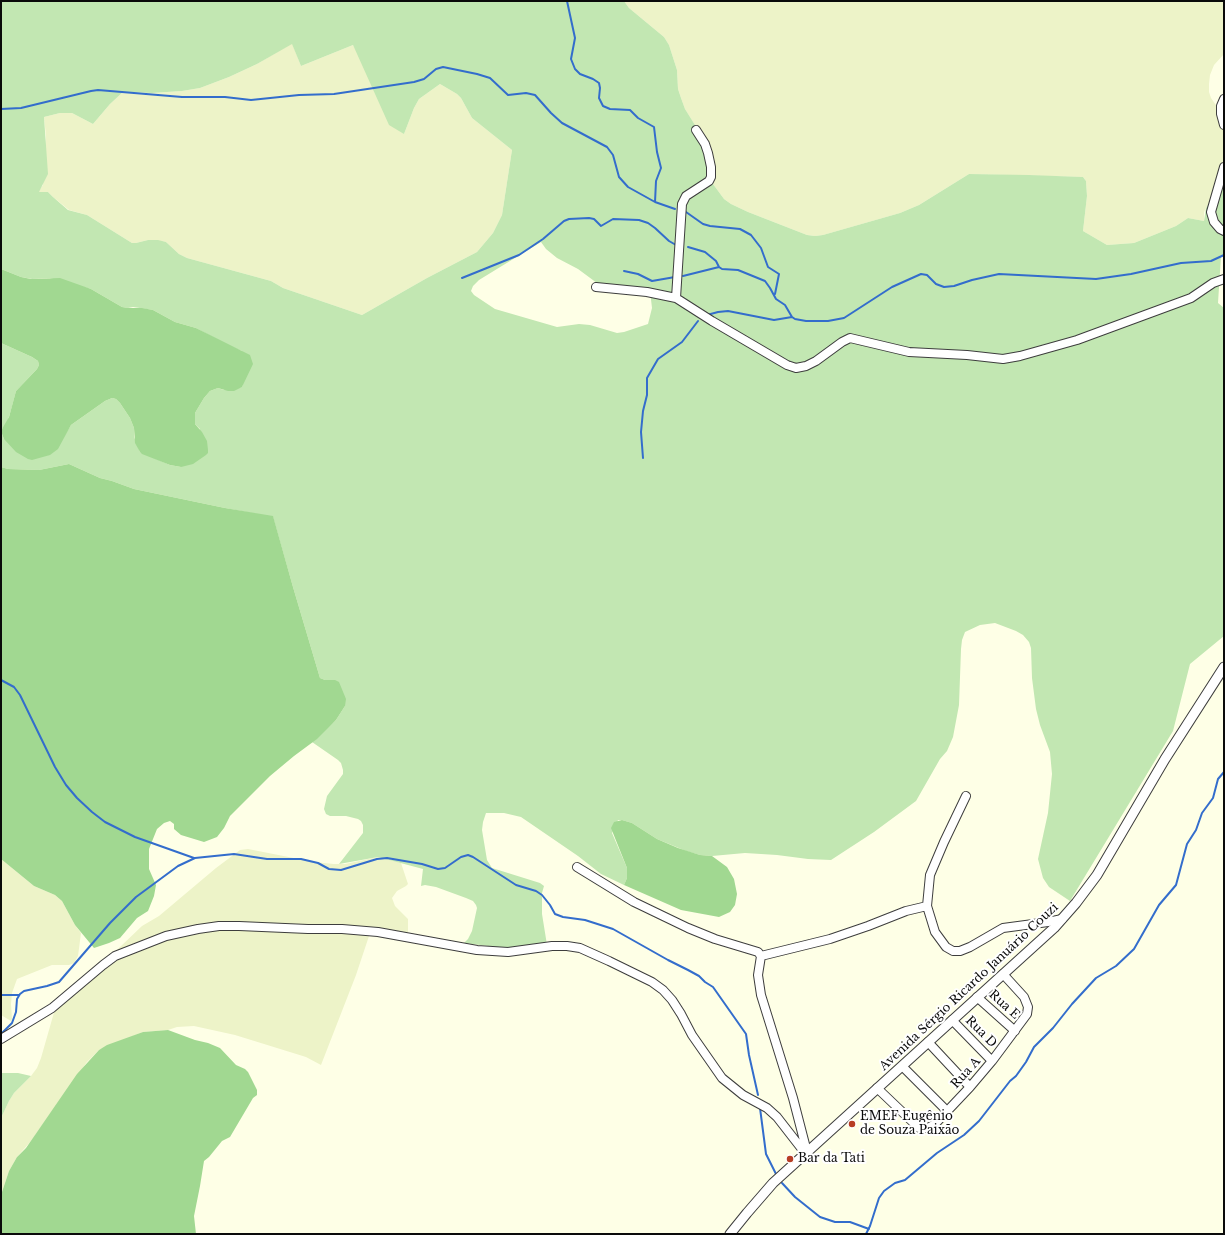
<!DOCTYPE html>
<meta charset="utf-8">
<style>
body{margin:0}
#map{position:relative;width:1225px;height:1235px;overflow:hidden;background:#feffe6;font-family:"Libre Baskerville",serif}
canvas{display:block}
.frame{position:absolute;inset:0;border:2px solid #0a0a0a;pointer-events:none}
</style>
<div id="map">
<canvas width="1225" height="1235"></canvas>
<div class="frame"></div>
</div>
<script>
const ctx = document.querySelector('canvas').getContext('2d');
ctx.lineJoin = 'round';
function fillPath(path, color) {
  ctx.fillStyle = color;
  ctx.fill(path, 'evenodd');
}
function toPath(rows) {
  const path = new Path2D();
  for (const r of rows) {
    path.moveTo(r[0], r[1]);
    for (let i = 2; i < r.length; i += 2) path.lineTo(r[i], r[i + 1]);
  }
  return path;
}
function strokePath(path, color, width, dash) {
  ctx.strokeStyle = color;
  ctx.lineWidth = width;
  ctx.lineCap = dash ? 'butt' : 'round';
  ctx.setLineDash(dash || []);
  ctx.stroke(path);
}
function drawText(font, color, halo, rows, align = 'center') {
  ctx.font = font + ' "Libre Baskerville",serif';
  ctx.lineWidth = 4;
  ctx.setLineDash([]);
  ctx.textBaseline = 'middle';
  ctx.strokeStyle = halo;
  ctx.fillStyle = color;
  for (const [text, x, y, turn = 0] of rows) {
    ctx.save();
    ctx.translate(x, y);
    ctx.rotate((+turn || 0) * Math.PI / 180);
    ctx.textAlign = isNaN(turn) ? turn : align;
    if (halo) ctx.strokeText(text, 0, 0);
    ctx.fillText(text, 0, 0);
    ctx.restore();
  }
}
const farmland = toPath([
 [624,1,1224,1,1224,54,1214,65,1210,75,1209,84,1209,92,1211,98,1224,117,1224,177,1218,189,1206,208,1204,212,1204,221,1188,218,1176,226,1134,243,1107,245,1083,231,1087,196,1086,181,1083,177,969,174,919,205,900,213,823,235,815,236,807,235,748,212,731,204,724,199,713,184,705,141,685,109,681,98,678,89,677,70,669,45,664,37,629,8],
 [292,43,301,66,353,45,404,134,414,108,419,99,440,84,457,94,461,98,472,118,512,150,502,215,493,233,477,252,427,278,362,315,283,288,271,281,187,258,179,254,166,242,148,240,136,243,132,243,87,215,69,210,53,197,48,192,38,192,43,185,46,136,44,117,60,113,72,113,93,124,110,104,123,92,152,93,182,91,200,88,229,77,257,64],
 [248,849,314,862,334,864,345,864,378,857,401,863,408,884,406,886,397,891,392,898,395,906,408,919,408,936,372,927,356,975,321,1065,306,1057,235,1035,194,1026,177,1027,168,1030,143,1032,99,1050,87,1062,31,1141,17,1157,9,1171,1,1195,1,1118,9,1101,14,1093,31,1076,37,1068,41,1058,55,1009,142,926,159,916,216,868,240,850],
 [1,859,34,886,55,895,62,901,75,925,81,933,78,956,74,963,69,965,52,965,17,979,12,993,11,1004,12,1019,11,1021,1,1015]
]);
const green = toPath([
 [1,1,624,1,629,8,664,37,669,45,677,70,678,89,681,98,685,109,705,141,713,170,713,184,724,199,731,204,748,212,807,235,815,236,823,235,900,213,919,205,969,174,1029,175,1083,177,1086,181,1087,196,1083,231,1107,245,1134,243,1176,226,1188,218,1204,221,1206,208,1218,189,1224,177,1224,254,1221,256,1218,303,1224,308,1224,636,1190,664,1173,731,1070,901,1049,887,1043,878,1038,859,1048,813,1052,774,1050,752,1040,725,1036,709,1032,678,1031,648,1029,642,1023,635,1016,631,995,623,980,625,965,632,962,640,961,649,959,705,953,737,947,751,940,759,916,801,874,832,831,860,808,859,777,855,745,853,712,856,700,855,686,851,657,839,632,823,622,820,618,820,612,833,627,868,627,878,624,885,601,874,578,856,521,817,504,813,486,813,483,822,482,830,487,860,492,868,540,883,544,886,542,893,542,914,547,945,513,949,464,943,468,939,472,931,477,908,476,905,473,901,466,898,436,887,425,885,421,886,423,869,378,857,339,864,363,833,363,825,361,821,358,819,346,816,330,816,326,814,324,809,327,796,343,774,343,770,341,763,338,760,312,742,336,720,345,706,325,680,320,678,293,587,273,517,225,508,134,489,112,481,100,478,69,464,39,470,8,469,1,467,1,343,32,357,38,361,39,365,37,369,16,391,11,410,7,423,2,429,2,434,4,439,63,438,71,425,105,401,112,398,116,399,120,403,130,418,134,428,134,437,140,452,170,465,181,467,200,429,195,424,194,421,195,413,204,398,210,391,218,388,224,390,242,387,245,377,242,351,229,346,196,328,175,322,153,310,133,307,128,308,122,307,91,289,50,278,32,279,21,277,1,269],
 [292,44,301,66,353,45,389,125,404,134,414,108,419,99,440,84,457,94,461,98,472,118,512,150,502,215,493,233,477,252,427,278,362,315,283,288,271,281,187,258,179,254,166,242,158,240,148,240,136,243,132,243,87,215,68,210,53,197,48,192,39,192,48,174,44,117,60,113,72,113,93,124,110,104,123,92,152,93,182,91,200,88,229,77,257,64],
 [541,242,546,249,557,258,578,269,601,286,650,291,652,308,648,324,624,332,617,333,590,325,579,324,557,327,495,309,474,295,471,291,473,286,479,280],
 [1,1073,18,1073,31,1076,14,1093,9,1101,1,1118]
]);
const forest = toPath([
 [1,269,21,277,31,279,60,278,91,289,122,307,128,308,142,308,153,310,175,322,196,328,250,355,253,364,242,387,234,391,228,391,218,388,210,391,204,398,195,413,195,424,202,432,207,441,208,450,208,453,206,455,193,464,181,467,170,465,142,454,140,452,135,443,134,428,130,418,120,403,116,399,112,398,105,401,71,425,58,449,50,455,32,460,28,459,16,452,4,439,2,434,2,429,9,417,16,391,37,369,39,365,38,361,32,357,1,343],
 [69,464,100,478,112,481,134,489,225,508,273,516,293,587,320,678,325,680,335,680,339,682,346,699,345,706,336,720,317,739,294,756,270,776,230,816,224,828,217,837,204,842,181,835,174,829,174,824,170,821,164,823,157,829,149,849,149,869,156,885,154,896,148,911,137,918,120,938,109,943,94,948,75,925,62,901,55,895,34,886,1,859,1,467,8,469,39,470],
 [622,820,632,823,657,839,678,848,700,855,712,856,727,867,734,879,737,894,735,905,730,912,719,917,681,910,624,885,627,878,627,868,611,828,614,822],
 [168,1030,195,1040,208,1043,220,1048,236,1065,245,1069,248,1072,257,1090,257,1095,253,1098,230,1137,222,1141,209,1157,204,1161,200,1186,194,1216,196,1234,1,1234,1,1195,9,1171,17,1157,26,1148,35,1135,77,1074,99,1050,107,1045,143,1032]
]);
const stream = toPath([
 [567,1,575,38,571,59,575,69,580,74,593,79,599,83,600,88,599,98,603,106,610,109,630,110,638,118,654,127,657,152,661,168,656,181,655,202],
 [1,109,21,108,91,91,98,90,182,97,225,97,251,100,299,95,334,94,414,82,424,79,436,69,443,67,477,74,490,78,508,95,526,93,535,95,551,113,562,123,607,147,613,155,619,177,628,187,655,202,675,209],
 [686,212,703,224,710,226,740,229,751,235,761,248,768,267,779,274,775,294],
 [688,247,705,252,716,261,719,267],
 [624,271,638,274,652,281,675,277],
 [683,276,719,267,722,269,738,270,765,281,770,288,776,299,785,305,792,317,795,319,806,321,828,321,844,318,892,287,921,274,927,275,936,284,944,287,954,286,972,280,999,274,1096,279,1131,274,1181,263,1211,261,1224,255],
 [462,278,519,255,543,239,564,221,569,219,589,218,594,219,601,226,613,219,639,220,648,223,655,228,669,241,676,245],
 [707,315,718,312,728,311,774,320,792,317],
 [643,458,641,432,643,411,647,395,647,378,658,359,682,342,698,321],
 [1,680,14,687,20,695,55,767,66,785,77,798,92,812,105,822,135,837,194,858],
 [1,995,19,995],
 [1,1034,12,1023,16,1012,17,999,20,994,24,991,47,986,59,982,110,923,136,897,178,866,195,858,234,854,267,859,301,859,318,863,329,869,341,870,377,859,387,858,422,864,438,869,445,868,461,857,468,855,473,857,516,885,536,891,542,895,550,905,555,914,563,917,585,920,613,929,668,960,688,970,699,976,705,982,713,987,746,1034,749,1055,758,1095],
 [760,1108,766,1154,776,1174],
 [782,1183,795,1197,820,1217,835,1222,850,1222,869,1229],
 [866,1234,870,1226,879,1198,884,1191,895,1183,905,1180,937,1153,964,1135,979,1121,1010,1081,1016,1076,1026,1062,1034,1047,1053,1028,1072,1004,1096,978,1116,966,1134,949,1159,905,1176,885,1187,844,1196,830,1202,813,1213,798,1218,779,1224,772]
]);
const minor = toPath([
 [1224,99,1221,106,1221,114,1224,125],
 [1224,167,1211,212,1214,222,1220,229,1224,231],
 [596,287,647,292,676,298,712,321,787,365,796,368,806,366,816,361,842,342,850,338,909,352,967,355,1003,359,1020,356,1077,340,1191,298,1213,283,1224,279],
 [676,298,682,204,686,196,709,181,711,177,711,167,708,153,705,144,696,130],
 [966,796,944,842,930,875,927,906,935,932,946,947,953,951,960,951,970,947,1003,928,1048,922,1062,919],
 [577,867,634,902,688,928,715,939,758,952,761,956,758,975,761,995,793,1098,807,1152],
 [761,956,830,939,868,926,906,911,927,906],
 [977,997,1015,1031],
 [952,1020,992,1061],
 [1,1039,52,1008,103,965,115,956,166,936,198,929,219,926,239,926,308,929,342,929,378,932,477,950,508,952,552,946,567,946,580,948,609,961,652,982,663,990,672,1000,681,1014,692,1035,722,1078,743,1095,767,1108,777,1117,805,1153],
 [928,1042,970,1087],
 [902,1066,947,1111],
 [877,1088,919,1128,928,1128,935,1124,970,1087,992,1061,1027,1014,1028,1007,1024,997,1003,974]
]);
const tertiary = toPath([
 [730,1234,747,1213,773,1183,1054,928,1076,903,1097,875,1165,759,1224,667]
]);
const markers = [
 [852,1124,4,"#b73d24"],
 [790,1159,4,"#b73d24"]
];
const streetNames = [
 ["Avenida Sérgio Ricardo Januário Couzi",969,987,-43],
 ["Rua E",1004,1005,42],
 ["Rua D",981,1032,45],
 ["Rua A",966,1073,-48]
];
const poiNames = [
 ["EMEF Eugênio",860,1117],
 ["de Souza Paixão",860,1131],
 ["Bar da Tati",798,1159]
];
fillPath(farmland, '#edf3c8');
fillPath(green, '#c2e7b2');
fillPath(forest, '#a1d891');
strokePath(stream, '#336dcc', 2);
strokePath(minor, '#3d3d3d', 10);
strokePath(tertiary, '#3d3d3d', 11);
strokePath(minor, '#fff', 8);
strokePath(tertiary, '#fff', 9);
for (const [x, y, r, color] of markers) {
  const dot = new Path2D();
  dot.arc(x, y, r, 0, 2 * Math.PI);
  ctx.fillStyle = color;
  ctx.fill(dot);
  strokePath(dot, '#fff', 1.5);
}
drawText('12px', '#0a0a0a', '#fff', streetNames);
drawText('12px', '#0a0a0a', '#fff', poiNames, 'left');
</script>
